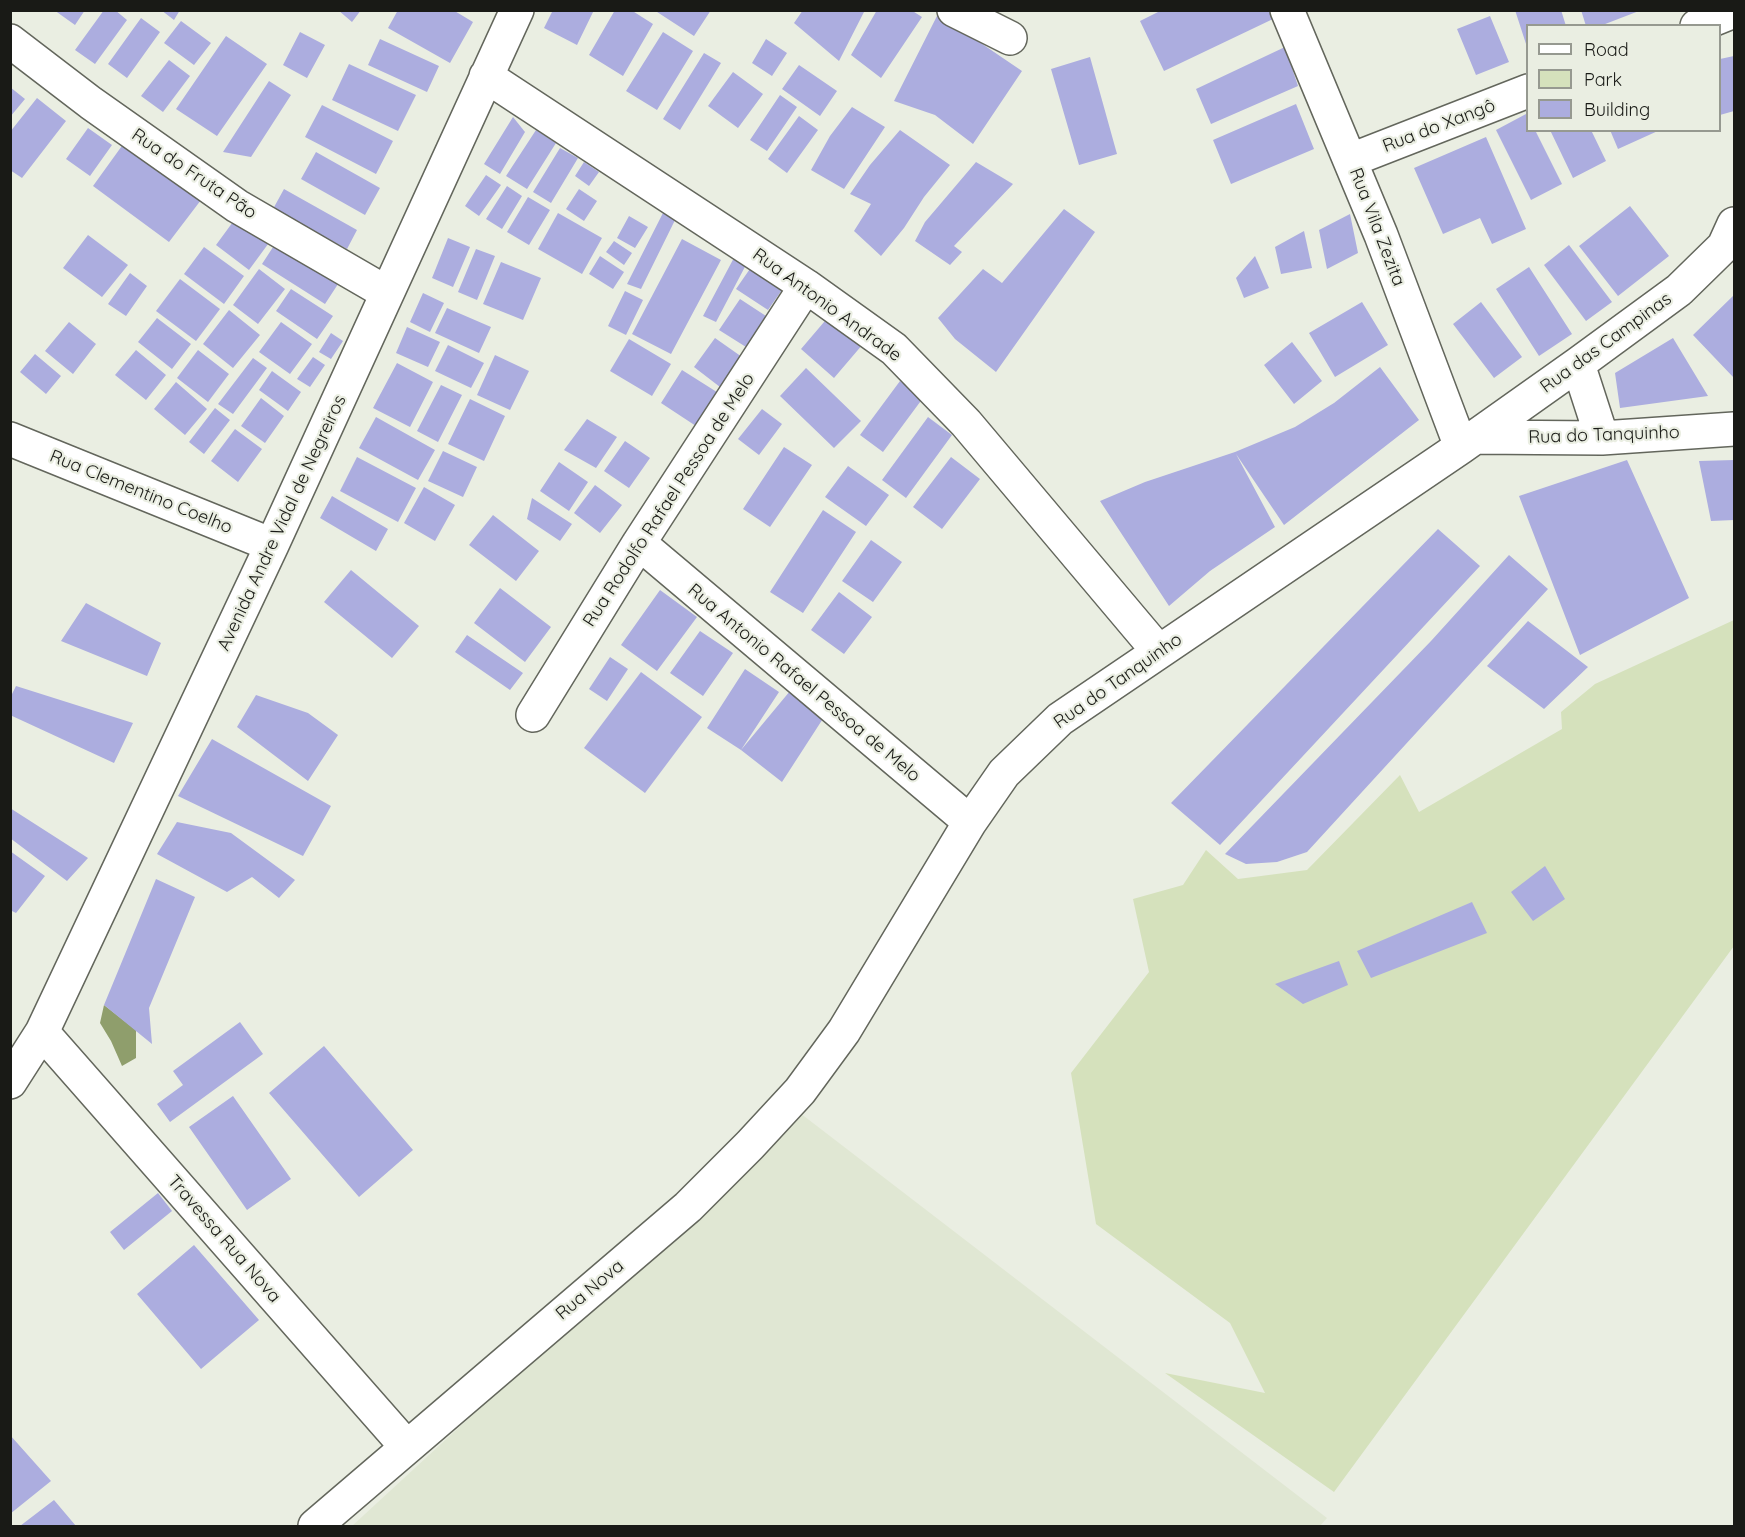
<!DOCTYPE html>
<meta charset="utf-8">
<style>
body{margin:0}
#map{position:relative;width:1745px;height:1537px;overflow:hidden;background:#eaeee2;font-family:Quicksand,sans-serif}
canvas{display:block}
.frame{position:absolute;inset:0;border:12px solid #191a16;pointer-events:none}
.legend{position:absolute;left:1526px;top:24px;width:195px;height:108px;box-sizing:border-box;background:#eaeee2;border:2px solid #969990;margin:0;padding:8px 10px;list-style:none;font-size:18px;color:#191a16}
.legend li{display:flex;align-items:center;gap:12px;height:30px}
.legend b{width:30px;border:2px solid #969990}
</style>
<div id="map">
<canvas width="1745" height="1537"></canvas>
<div class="frame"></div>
<ul class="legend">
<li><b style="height:8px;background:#fff"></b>Road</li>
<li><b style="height:16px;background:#d5e1bc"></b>Park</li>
<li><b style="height:16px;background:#acaddf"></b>Building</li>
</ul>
</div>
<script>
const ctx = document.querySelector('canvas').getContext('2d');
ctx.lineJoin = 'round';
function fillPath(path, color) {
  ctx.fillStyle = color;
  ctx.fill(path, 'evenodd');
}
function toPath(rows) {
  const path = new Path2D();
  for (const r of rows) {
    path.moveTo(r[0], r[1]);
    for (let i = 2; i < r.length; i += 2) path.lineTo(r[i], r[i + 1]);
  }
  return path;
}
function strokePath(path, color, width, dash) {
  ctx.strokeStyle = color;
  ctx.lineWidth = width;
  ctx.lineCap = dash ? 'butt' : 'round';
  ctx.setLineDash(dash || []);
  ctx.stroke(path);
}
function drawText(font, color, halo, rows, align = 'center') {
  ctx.font = font + ' Quicksand,sans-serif';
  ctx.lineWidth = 4.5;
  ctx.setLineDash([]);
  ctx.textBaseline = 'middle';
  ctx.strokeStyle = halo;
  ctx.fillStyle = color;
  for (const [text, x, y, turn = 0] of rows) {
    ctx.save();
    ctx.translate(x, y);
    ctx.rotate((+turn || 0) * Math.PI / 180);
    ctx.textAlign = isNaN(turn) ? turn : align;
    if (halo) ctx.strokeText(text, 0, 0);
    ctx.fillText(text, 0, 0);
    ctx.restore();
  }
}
const built = toPath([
 [800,1113,1327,1518,1320,1526,352,1526]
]);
const green = toPath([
 [1734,620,1734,946,1334,1492,1165,1373,1265,1393,1230,1323,1096,1224,1071,1073,1149,972,1133,899,1183,885,1206,850,1238,879,1307,870,1400,775,1419,812,1562,729,1561,712,1595,684]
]);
const water = toPath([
 [104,1005,136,1030,136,1058,122,1066,111,1041,100,1023]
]);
const building = toPath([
 [54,10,85,10,75,25],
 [104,10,115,10,127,20,95,64,75,50],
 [161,10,180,10,174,20],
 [338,10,361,10,352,22],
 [398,10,453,10,473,22,450,63,388,28],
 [553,10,594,10,577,45,544,28],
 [615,10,631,10,653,24,623,76,589,55],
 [654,10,711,10,694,36],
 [803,10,865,10,839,61,794,23],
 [877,10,911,10,922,17,881,78,851,55],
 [1162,10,1269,10,1273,19,1164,71,1140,21],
 [1515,10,1561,10,1566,26,1527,26,1527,47],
 [1581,10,1639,10,1639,11,1600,26,1586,26],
 [938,14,1022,71,973,144,935,115,894,101],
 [1490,16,1509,62,1476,75,1457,29],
 [141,18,160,32,127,78,108,64],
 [181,21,211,43,194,65,164,43],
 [300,32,325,45,307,78,283,65],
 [663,32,693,51,657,110,626,91],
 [226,36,267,64,217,136,176,109],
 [380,39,439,66,427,92,368,65],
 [766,39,787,53,772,76,752,63],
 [1285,47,1298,86,1211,124,1196,89],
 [704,53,721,63,680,130,663,119],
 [1734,56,1734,111,1720,115,1720,59],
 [1090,57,1117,154,1079,165,1051,69],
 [169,60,190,76,163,112,141,96],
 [349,64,416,95,398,131,332,100],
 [799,65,837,91,820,116,782,89],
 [733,72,763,94,738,128,708,106],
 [269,81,291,95,251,157,223,152],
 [10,87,25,99,10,117],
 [780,95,797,107,767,151,750,140],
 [37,98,66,121,22,178,10,170,10,132],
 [1296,104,1314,149,1231,184,1213,140],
 [322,105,393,141,376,174,305,137],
 [852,107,885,127,844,189,811,170,830,136],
 [1526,114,1527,130,1535,130,1562,184,1531,200,1496,130],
 [799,116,818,130,787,173,768,159],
 [513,117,525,132,500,174,484,164],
 [88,128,112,145,90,176,66,159],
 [536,130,556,143,527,189,506,176],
 [900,130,950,165,924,197,904,228,881,256,854,231,871,204,850,194,870,165],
 [1550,130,1591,130,1606,161,1573,178],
 [1610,130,1660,130,1618,149],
 [1486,137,1526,229,1492,244,1480,218,1443,234,1414,168],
 [124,143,201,200,169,242,93,186],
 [560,148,578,158,551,203,533,192],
 [316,152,380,188,365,215,301,179],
 [584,162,599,172,589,186,575,176],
 [976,162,1013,184,954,246,962,252,950,265,915,241,925,222],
 [486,175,501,185,479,216,465,206],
 [507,186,522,196,502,229,486,219],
 [284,189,357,230,347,249,273,209],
 [579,189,597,201,584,221,566,209],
 [528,197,550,210,529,245,507,232],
 [1630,206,1669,256,1618,296,1579,246],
 [665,209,677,216,641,289,627,284],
 [1064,209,1095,232,996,372,955,339,938,318,983,269,1002,283],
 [558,213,602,238,582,274,538,249],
 [1350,214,1358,253,1327,269,1319,230],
 [238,215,271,240,249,270,216,245],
 [629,216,648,227,635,248,617,238],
 [1304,231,1312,268,1281,274,1275,247],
 [88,235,128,265,102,297,63,268],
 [448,238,470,247,453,287,432,278],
 [682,239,721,260,671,354,632,334],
 [277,241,340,281,325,304,262,264],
 [614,241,632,253,624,265,606,252],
 [1569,245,1612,302,1586,321,1544,265],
 [204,247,244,276,224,304,184,274],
 [476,249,495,256,477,300,458,292],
 [736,254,748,261,716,322,703,316],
 [600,256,624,272,613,289,589,274],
 [1255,256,1269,288,1244,298,1236,278],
 [501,262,541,278,523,320,483,304],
 [754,263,786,284,768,310,736,289],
 [1529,267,1572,334,1539,356,1496,289],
 [259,269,285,289,258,324,233,305],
 [130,273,147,286,126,316,108,304],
 [180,279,220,309,196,341,156,311],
 [291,289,333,316,317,339,276,311],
 [625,291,643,300,626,335,608,326],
 [423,293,444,303,430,332,410,322],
 [1734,295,1734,378,1693,335],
 [740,299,766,316,746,347,719,330],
 [1362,302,1388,345,1335,377,1309,333],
 [1481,302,1522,357,1494,378,1453,324],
 [447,308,491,327,479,353,435,333],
 [229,310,260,335,233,368,203,344],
 [830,315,863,344,834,378,801,349],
 [157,318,191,344,172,369,138,342],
 [69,322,96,344,73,374,45,351],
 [281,322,312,344,290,374,259,352],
 [407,327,440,342,428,367,396,353],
 [331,333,343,341,331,359,319,352],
 [715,338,742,357,720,387,694,367],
 [1673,338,1708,396,1620,408,1615,373],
 [629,339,671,364,652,396,610,371],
 [1292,342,1322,381,1294,404,1264,365],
 [448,345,484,363,471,388,435,371],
 [136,350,166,375,146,400,115,375],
 [198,350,229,374,208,402,177,378],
 [35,354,61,376,46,394,20,372],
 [495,355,529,371,510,410,477,395],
 [313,357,325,365,310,387,297,379],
 [253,358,267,368,233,414,218,404],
 [397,363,433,382,410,427,373,408],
 [1380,367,1419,420,1284,525,1236,454,1275,527,1210,571,1169,606,1100,501,1145,482,1235,452,1295,427,1334,403],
 [806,368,861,421,834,448,780,396],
 [682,370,720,394,699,428,661,403],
 [272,371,301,392,288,411,259,390],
 [900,381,923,398,883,452,860,435],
 [176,382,207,409,185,435,154,409],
 [441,385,462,395,438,442,417,431],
 [261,398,284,416,265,443,241,426],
 [470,399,505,416,484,461,448,444],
 [215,408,230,420,204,454,189,442],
 [762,409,782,424,759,455,738,439],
 [376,417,435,450,418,480,359,448],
 [928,417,952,435,906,498,882,480],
 [587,419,617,437,596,468,564,450],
 [235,429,262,449,238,482,211,461],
 [625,441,650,458,629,488,604,471],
 [784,447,812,465,770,527,743,509],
 [443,451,477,467,463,497,428,481],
 [357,457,416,488,398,522,340,491],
 [951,457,980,479,942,529,913,507],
 [1627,460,1689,598,1580,655,1519,496],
 [1734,460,1734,520,1711,521,1699,461],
 [559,462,588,482,569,511,540,491],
 [848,466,889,495,866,526,825,497],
 [595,485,622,505,600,533,574,513],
 [424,487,455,505,435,541,404,523],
 [332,496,388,529,376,551,320,518],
 [532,498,572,524,560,541,527,519],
 [823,510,856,532,803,613,770,592],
 [493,515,539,551,516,581,469,545],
 [1438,529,1480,566,1220,845,1171,803],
 [871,540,902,562,873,602,842,581],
 [1509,555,1548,589,1307,852,1277,862,1246,864,1225,854,1431,641],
 [351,570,419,626,392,658,324,602],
 [500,588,551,627,525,662,474,623],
 [660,590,697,617,657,671,621,645],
 [839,592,872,617,844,654,811,630],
 [86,603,161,643,147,676,61,641],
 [1528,621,1588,667,1544,709,1487,666],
 [700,631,733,653,703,696,670,673],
 [467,635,523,673,510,690,455,652],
 [610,657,628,669,607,701,589,689],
 [745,669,779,692,741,750,707,728],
 [641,672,702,717,645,793,584,748],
 [795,685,826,714,782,782,741,750],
 [16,686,133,723,114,763,10,715,10,698],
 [256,695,308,713,338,735,308,781,237,727],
 [212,739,331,806,303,856,178,796],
 [10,808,88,858,67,881,10,838],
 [177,822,231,833,295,880,279,898,252,877,227,892,157,854],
 [10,851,45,876,16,913,10,910],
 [1545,866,1565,899,1533,921,1511,892],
 [156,879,195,897,149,1008,152,1044,104,1005],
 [1472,902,1487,933,1371,978,1357,951],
 [1339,961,1348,985,1303,1004,1275,984],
 [240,1022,263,1054,170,1122,157,1104,183,1085,173,1071],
 [324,1046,413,1150,359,1197,269,1093],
 [233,1096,291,1179,247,1210,189,1127],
 [158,1193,172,1211,124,1250,110,1232],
 [194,1245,259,1320,201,1369,137,1294],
 [10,1435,51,1481,10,1514],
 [54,1500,76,1526,20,1526]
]);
const minor = toPath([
 [954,10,1010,38],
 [1287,10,1381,235,1461,447],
 [1697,26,1734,11],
 [10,41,91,103,237,206,387,293],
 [486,76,806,286,894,349,966,423,1159,652],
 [1351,160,1528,91],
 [1578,364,1602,438],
 [1474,437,1602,438,1734,429],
 [10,439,272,545],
 [639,543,970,822],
 [533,715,639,543,806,286],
 [42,1032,406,1446],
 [10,1082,42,1032,272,545,517,10],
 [315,1526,688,1207,750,1145,800,1091,844,1031,970,822,1004,773,1060,719,1461,447,1578,364,1679,290,1724,246,1734,224]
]);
const streetNames = [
 ["Rua do Xangô",1439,126,-21],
 ["Rua do Fruta Pão",194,174,34],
 ["Rua Vila Zezita",1377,227,69],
 ["Rua Antonio Andrade",827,305,36],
 ["Rua das Campinas",1606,343,-36],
 ["Rua do Tanquinho",1604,435,-2],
 ["Rua Clementino Coelho",141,492,22],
 ["Rua Rodolfo Rafael Pessoa de Melo",669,500,-57],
 ["Avenida Andre Vidal de Negreiros",282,523,-65],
 ["Rua do Tanquinho",1118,681,-35],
 ["Rua Antonio Rafael Pessoa de Melo",804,683,40],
 ["Travessa Rua Nova",224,1239,49],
 ["Rua Nova",590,1290,-40]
];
fillPath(built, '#e0e7d3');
fillPath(green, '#d5e1bc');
fillPath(water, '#8f9e6c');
fillPath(building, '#acaddf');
strokePath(minor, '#63665c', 36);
strokePath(minor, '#fff', 33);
drawText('18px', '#191a16', '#eaeee2', streetNames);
</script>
